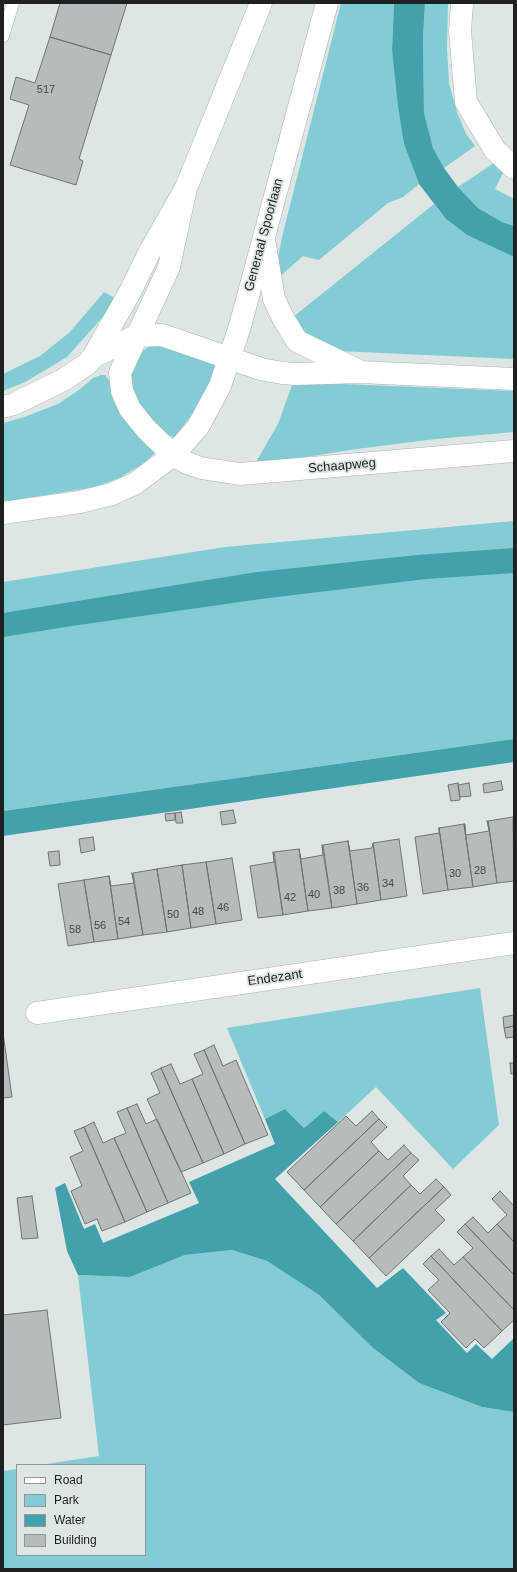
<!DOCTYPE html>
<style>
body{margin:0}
#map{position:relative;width:517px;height:1572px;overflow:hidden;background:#dee5e5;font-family:Arial,sans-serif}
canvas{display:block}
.frame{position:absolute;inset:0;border:4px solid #1f2121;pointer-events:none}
.legend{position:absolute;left:16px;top:1464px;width:130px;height:92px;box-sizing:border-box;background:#dee5e5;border:1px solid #929797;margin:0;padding:5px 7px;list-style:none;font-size:12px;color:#1f2121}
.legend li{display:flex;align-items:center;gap:8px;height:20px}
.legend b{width:20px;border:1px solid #929797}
</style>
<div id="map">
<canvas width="517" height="1572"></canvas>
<div class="frame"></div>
<ul class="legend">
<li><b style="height:5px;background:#fff"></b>Road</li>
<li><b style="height:11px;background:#83ccd4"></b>Park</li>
<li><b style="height:11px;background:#43a1ac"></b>Water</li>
<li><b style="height:11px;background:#b6bcbd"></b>Building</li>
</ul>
</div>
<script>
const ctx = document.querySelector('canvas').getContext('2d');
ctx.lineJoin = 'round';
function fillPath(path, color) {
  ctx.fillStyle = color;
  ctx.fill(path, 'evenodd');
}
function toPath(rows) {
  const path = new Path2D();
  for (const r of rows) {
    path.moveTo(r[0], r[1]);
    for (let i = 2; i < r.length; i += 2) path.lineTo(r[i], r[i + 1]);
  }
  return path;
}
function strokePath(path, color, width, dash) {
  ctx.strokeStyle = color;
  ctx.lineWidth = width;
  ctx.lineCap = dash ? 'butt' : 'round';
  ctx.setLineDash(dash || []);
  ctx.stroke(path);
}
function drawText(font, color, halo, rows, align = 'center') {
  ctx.font = font + ' Arial,sans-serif';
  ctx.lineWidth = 3.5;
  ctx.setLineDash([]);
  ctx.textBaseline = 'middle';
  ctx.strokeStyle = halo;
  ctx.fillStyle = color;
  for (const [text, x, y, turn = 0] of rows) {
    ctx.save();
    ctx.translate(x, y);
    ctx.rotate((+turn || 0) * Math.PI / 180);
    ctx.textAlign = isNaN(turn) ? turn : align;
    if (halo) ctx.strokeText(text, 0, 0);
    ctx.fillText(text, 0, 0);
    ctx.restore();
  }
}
const green = toPath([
 [341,3,394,3,392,50,404,144,419,184,403,197,388,203,319,260,303,256,278,278,277,263,282,237],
 [425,3,448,3,447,49,449,83,457,112,466,134,475,146,444,168,433,148,424,114,423,38],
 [494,163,503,173,495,189,514,199,514,226,502,222,478,208,458,187],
 [434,204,446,219,467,235,514,257,514,359,338,351,309,337,293,317],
 [104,292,118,300,67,357,25,382,3,391,3,374,40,356,70,332],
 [164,345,217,364,211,382,199,405,174,438,156,428,133,394,129,381,134,358,148,347],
 [101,375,105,375,110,381,113,400,118,409,155,453,144,463,119,478,95,487,3,502,3,423,24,417,58,404,79,390,93,378],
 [293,382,514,391,514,432,436,439,357,449,280,461,256,462,278,424],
 [514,521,514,739,3,811,3,582,225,547],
 [480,988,499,1125,453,1169,376,1087,338,1122,324,1111,304,1128,285,1109,265,1119,227,1028],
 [232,1250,267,1261,319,1295,373,1348,419,1383,482,1407,514,1412,514,1569,3,1569,3,1471,17,1469,17,1555,145,1555,145,1465,40,1465,99,1456,78,1275,130,1277,185,1255]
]);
const water = toPath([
 [394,3,425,3,423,38,424,113,433,148,444,168,458,187,478,208,502,222,514,226,514,257,467,235,446,219,419,184,404,144,398,106,392,50],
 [514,548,514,573,426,579,261,599,72,626,3,637,3,613,257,572,417,555],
 [514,739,514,762,3,836,3,811],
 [285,1109,304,1128,324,1111,338,1122,275,1179,377,1288,403,1268,446,1313,436,1320,467,1353,476,1344,492,1359,514,1338,514,1412,482,1407,419,1383,373,1348,319,1295,267,1261,232,1250,185,1255,130,1277,78,1275,67,1251,55,1188,65,1183,84,1229,95,1224,103,1243,199,1203,189,1182,275,1144,265,1119]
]);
const building = toPath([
 [60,3,127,3,111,55,50,37,60,3],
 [50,37,111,55,79,159,83,161,76,185,10,165,29,105,10,99,16,77,35,83,50,37],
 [501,781,503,790,484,793,483,784,501,781],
 [458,783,460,800,451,801,448,785,458,783],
 [469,783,471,796,460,797,458,785,469,783],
 [233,810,236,823,222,825,220,812,233,810],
 [181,812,183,823,176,823,175,813,181,812],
 [175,813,175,820,166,821,165,814,175,813],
 [513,817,514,881,497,883,488,821,513,817],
 [487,821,488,821,497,883,473,887,464,824,465,824,466,835,489,831,487,821],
 [464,824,473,887,448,890,439,828,464,824],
 [439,828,448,890,423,894,415,837,439,833,439,828],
 [93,837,95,850,81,853,79,839,93,837],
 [399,839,407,896,381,900,373,843,399,839],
 [348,841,350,851,372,848,373,843,381,900,357,904,348,841],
 [348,841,357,904,332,908,323,845,348,841],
 [322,845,332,908,308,911,299,849,301,859,323,855,322,845],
 [299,849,308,911,283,915,274,852,299,849],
 [59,851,60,865,50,866,48,852,59,851],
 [273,852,283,915,258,918,250,866,274,862,273,852],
 [232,858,242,920,216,924,206,862,232,858],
 [206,862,216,924,191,928,182,865,206,862],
 [182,865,191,928,167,932,157,869,182,865],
 [157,869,167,932,143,935,133,873,157,869],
 [132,873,143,935,118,939,109,876,111,886,134,883,132,873],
 [109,876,118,939,94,942,84,880,109,876],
 [84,880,94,942,68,946,58,884,84,880],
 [514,1015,514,1026,504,1028,503,1017,514,1015],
 [514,1026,514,1037,506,1038,504,1028,514,1026],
 [3,1033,12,1097,3,1098,3,1033],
 [214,1045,223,1066,236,1060,268,1135,245,1144,204,1050,214,1045],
 [204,1050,245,1144,224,1154,192,1079,203,1074,194,1054,204,1050],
 [510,1063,514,1063,514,1074,511,1074,510,1063],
 [171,1064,180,1084,192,1079,224,1154,203,1163,161,1068,171,1064],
 [161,1068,203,1163,181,1172,147,1099,160,1093,151,1073,161,1068],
 [137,1104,146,1124,157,1119,191,1193,168,1203,127,1108,137,1104],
 [127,1108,168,1203,147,1212,114,1138,126,1133,117,1112,127,1108],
 [372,1111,379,1119,304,1190,287,1172,346,1116,356,1126,372,1111],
 [379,1119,387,1127,371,1142,379,1151,320,1207,304,1190,379,1119],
 [94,1122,103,1143,114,1138,147,1212,125,1222,84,1127,94,1122],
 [84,1127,125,1222,102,1231,97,1219,85,1224,71,1191,82,1186,70,1157,83,1151,74,1131,84,1127],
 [404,1145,411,1153,336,1224,320,1207,379,1151,388,1160,404,1145],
 [411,1153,419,1160,403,1176,411,1185,353,1241,336,1224,411,1153],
 [436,1179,444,1187,369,1258,353,1241,411,1185,420,1194,436,1179],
 [444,1187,451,1195,435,1210,445,1220,386,1276,369,1258,444,1187],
 [500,1191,514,1206,514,1242,497,1224,507,1215,492,1199,500,1191],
 [32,1196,38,1238,22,1239,17,1198,32,1196],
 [473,1217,488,1233,497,1224,514,1242,514,1275,465,1224,473,1217],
 [465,1224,514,1275,514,1310,463,1257,473,1248,457,1232,465,1224],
 [439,1249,454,1265,463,1257,514,1310,514,1320,502,1331,431,1256,439,1249],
 [431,1256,502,1331,484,1348,475,1339,466,1348,441,1322,450,1313,428,1290,439,1280,423,1264,431,1256],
 [47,1310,61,1418,3,1425,3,1315,47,1310]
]);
const service = toPath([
 [3,36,13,3]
]);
const minor = toPath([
 [462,3,460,31,466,102,495,150,514,168],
 [37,1013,514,943]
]);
const tertiary = toPath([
 [186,188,169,267,120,373,122,391,130,409,146,429,173,455,187,463,201,468,240,474,514,451],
 [265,245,274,299,283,318,297,341,357,370],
 [93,357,130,292,149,253,186,188,261,3],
 [3,407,14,404,63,380,87,364,93,357,136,336,162,335,261,369,282,373,296,374,360,372,514,379],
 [3,513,80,502,112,494,136,483,173,455,198,427,220,386,240,326,327,3]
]);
const numberNames = [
 ["517",46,90],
 ["28",480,871],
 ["30",455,874],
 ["34",388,884],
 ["36",363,888],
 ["38",339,891],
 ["40",314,895],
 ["42",290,898],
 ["46",223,908],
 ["48",198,912],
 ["50",173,915],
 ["54",124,922],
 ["56",100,926],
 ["58",75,930]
];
const streetNames = [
 ["Generaal Spoorlaan",264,235,-75],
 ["Schaapweg",342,466,-5],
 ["Endezant",275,978,-8]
];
fillPath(green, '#83ccd4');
fillPath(water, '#43a1ac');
fillPath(building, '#b6bcbd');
strokePath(building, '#6f7575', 1);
strokePath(service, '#acb2b2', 13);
strokePath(minor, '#acb2b2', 23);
strokePath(tertiary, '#acb2b2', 23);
strokePath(service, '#fff', 12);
strokePath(minor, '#fff', 22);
strokePath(tertiary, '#fff', 22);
drawText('11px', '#454848', null, numberNames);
drawText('13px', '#1f2121', '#dee5e5', streetNames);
</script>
